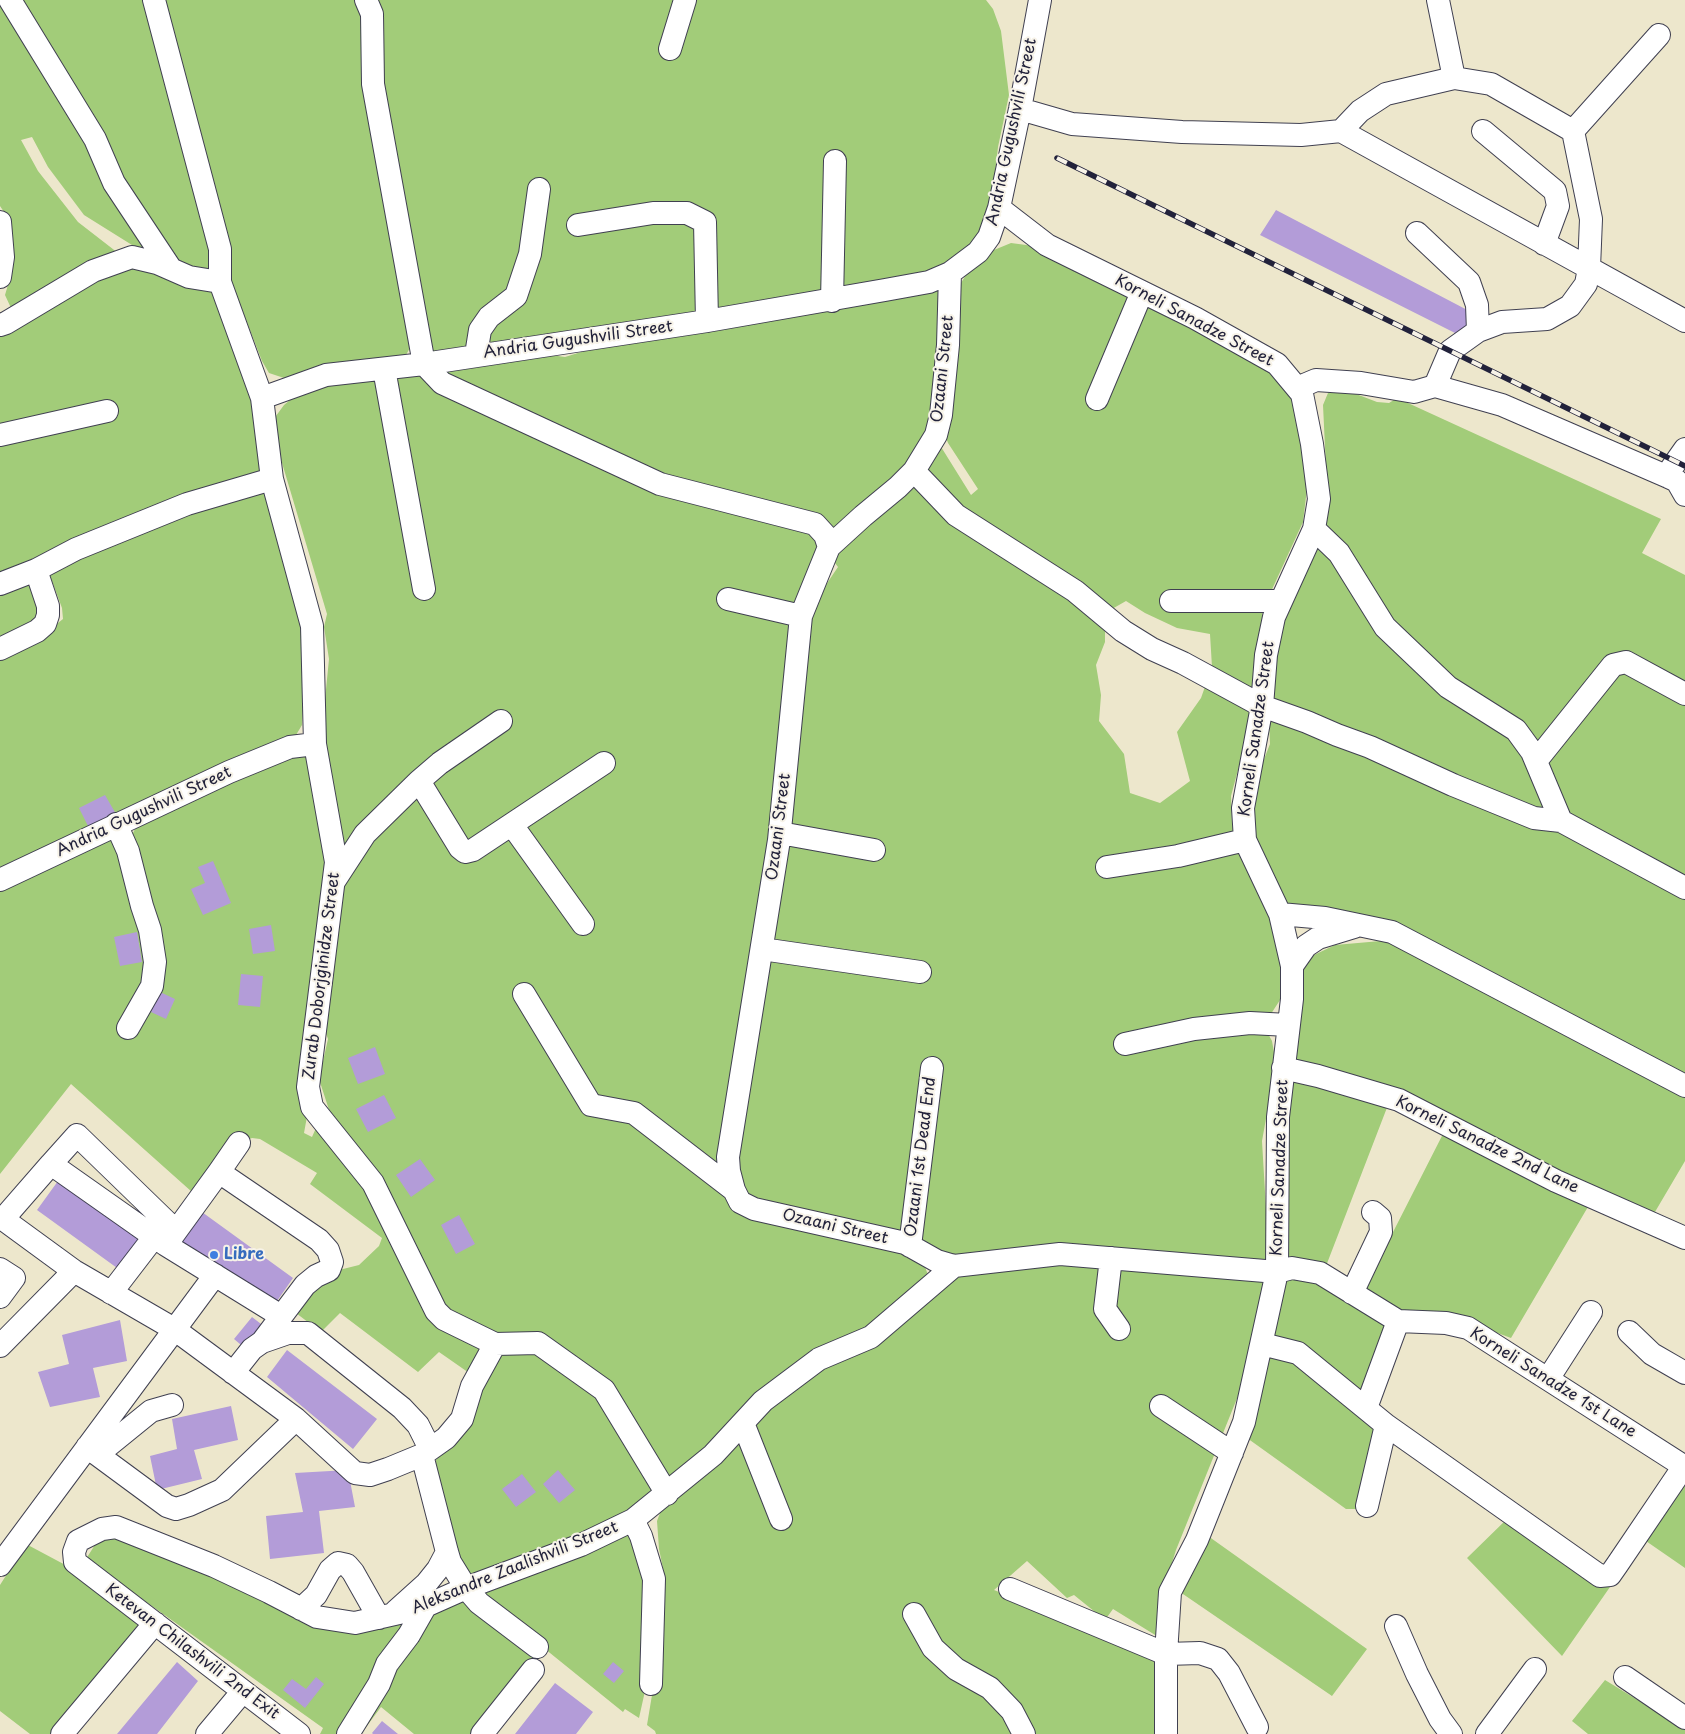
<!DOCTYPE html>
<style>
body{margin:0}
canvas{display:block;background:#ede7cc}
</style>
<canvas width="1685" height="1734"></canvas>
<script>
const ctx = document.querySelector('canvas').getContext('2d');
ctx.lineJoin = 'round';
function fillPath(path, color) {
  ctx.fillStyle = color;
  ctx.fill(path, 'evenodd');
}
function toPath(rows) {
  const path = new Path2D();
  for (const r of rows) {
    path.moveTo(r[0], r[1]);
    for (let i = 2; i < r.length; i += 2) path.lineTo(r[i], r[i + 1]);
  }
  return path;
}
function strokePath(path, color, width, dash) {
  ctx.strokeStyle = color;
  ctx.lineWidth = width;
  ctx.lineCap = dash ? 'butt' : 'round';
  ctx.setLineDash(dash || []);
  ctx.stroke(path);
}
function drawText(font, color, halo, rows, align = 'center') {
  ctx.font = font + ' "Playpen Sans",sans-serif';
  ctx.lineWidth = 4;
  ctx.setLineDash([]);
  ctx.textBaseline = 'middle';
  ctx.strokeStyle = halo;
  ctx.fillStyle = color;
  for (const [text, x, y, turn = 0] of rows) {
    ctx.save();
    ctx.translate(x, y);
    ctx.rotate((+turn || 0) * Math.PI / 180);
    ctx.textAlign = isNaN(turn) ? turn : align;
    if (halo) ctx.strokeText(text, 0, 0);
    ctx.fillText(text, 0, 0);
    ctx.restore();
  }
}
const green = toPath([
 [0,0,149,0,211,239,211,268,203,271,189,268,132,245,84,215,48,167,32,137,21,140,38,171,78,222,118,253,11,308,5,295,10,278,8,236,4,212,0,206],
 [157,0,364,0,412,344,406,355,335,364,290,380,269,373,262,361,225,266],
 [378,0,986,0,993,9,1001,31,1009,95,998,147,990,217,969,254,919,276,718,309,712,223,652,218,699,224,698,315,429,352,377,62],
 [1011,243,1041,247,1196,323,1290,386,1309,472,1303,522,1263,609,1250,725,1231,796,1232,824,1238,849,1261,891,1281,944,1284,974,1280,1000,1267,1020,1266,1030,1272,1041,1276,1063,1262,1141,1269,1260,947,1257,744,1196,735,1165,773,945,813,604,838,567,829,555,938,442,971,495,978,489,948,443,944,433,956,291,969,270,994,250],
 [1126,601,1145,613,1177,628,1210,634,1212,667,1201,698,1177,732,1190,781,1160,803,1130,793,1124,754,1099,721,1101,695,1096,665,1105,642,1105,613],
 [127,264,198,284,213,293,259,400,266,471,0,578,0,330],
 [940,286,938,391,924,452,831,539,674,485,439,374,455,366,529,352,565,357,591,349],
 [416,372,571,448,808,525,819,538,728,1196,904,1248,924,1264,928,1275,920,1284,672,1482,607,1385,542,1339,494,1338,443,1313,330,1113,319,1079,328,1039,321,1019,340,879,418,789,465,861,613,760,606,752,473,844,468,846,426,781,342,848,321,740,329,659,324,627,327,614,274,436,273,420,284,405,295,396,341,382],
 [1343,389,1377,402,1389,403,1397,398,1661,519,1642,553,1685,575,1685,880,1566,817,1537,746,1458,684,1393,623,1352,554,1327,525,1327,489,1323,405,1328,393],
 [265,487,307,627,302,725,296,735,0,872,0,652,39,638,63,619,62,608,49,573,174,515],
 [1314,544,1322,544,1379,627,1518,742,1544,809,1525,808,1272,705,1278,627],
 [34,577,45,617,0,644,0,590],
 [1269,718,1557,821,1685,895,1685,1080,1435,946,1281,907,1255,843,1251,816,1255,782,1270,744],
 [304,755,312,766,329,857,308,1111,304,1133,312,1137,316,1128,369,1187,424,1298,486,1344,472,1375,439,1352,418,1372,340,1313,321,1332,292,1310,339,1270,359,1265,379,1246,382,1238,310,1184,317,1173,260,1139,252,1138,239,1143,192,1192,71,1084,0,1174,0,890,112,837,131,837,140,819,285,757],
 [1392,940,1685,1091,1685,1161,1652,1217,1296,1062,1294,1056,1303,967,1314,955,1335,945],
 [1292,1080,1388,1105,1326,1266,1284,1256,1285,1126],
 [1444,1132,1592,1200,1511,1338,1484,1328,1393,1311,1363,1291],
 [1001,1264,1103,1265,1110,1313,1116,1266,1265,1281,1244,1381,1176,1550,1165,1585,1160,1638,1113,1609,1105,1620,1074,1595,1067,1598,1027,1561,994,1590,1160,1656,1156,1734,1030,1734,970,1682,1021,1734,656,1734,655,1731,647,1725,654,1683,664,1573,659,1549,657,1521,663,1505,764,1414,821,1367,959,1269],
 [1284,1276,1307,1278,1388,1324,1364,1399,1271,1334],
 [537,1348,599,1391,659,1492,633,1513,475,1577,466,1573,456,1561,433,1475,436,1460,466,1428,474,1397,501,1352],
 [1265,1350,1294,1357,1378,1431,1359,1509,1346,1509,1247,1438],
 [1685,1476,1685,1568,1643,1539],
 [1509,1517,1610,1587,1562,1656,1467,1558],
 [628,1534,646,1561,647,1682,639,1718,625,1709,623,1712,482,1598,477,1589],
 [114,1535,324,1623,466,1599,540,1656,480,1734,414,1734,381,1707,361,1734,320,1734,323,1728,86,1559,98,1540],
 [1208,1536,1367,1649,1332,1696,1180,1592],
 [26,1544,71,1568,147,1623,52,1734,30,1734,0,1711,0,1585],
 [1605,1680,1685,1729,1685,1734,1588,1734,1572,1721]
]);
const building = toPath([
 [1276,210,1473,313,1461,336,1260,235],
 [105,795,116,814,89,828,79,808],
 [213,861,231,903,203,915,191,889,205,883,198,867],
 [271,925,275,951,253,954,249,929],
 [137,932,142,962,120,966,114,937],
 [241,974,263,976,260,1007,238,1005],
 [160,992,175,999,166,1019,151,1012],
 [375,1047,385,1074,358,1084,348,1058],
 [384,1095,396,1118,368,1132,356,1109],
 [420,1159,435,1180,411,1197,396,1175],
 [58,1181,145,1244,124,1273,37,1210],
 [195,1207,293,1278,275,1304,176,1238],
 [459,1215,475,1244,456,1254,441,1225],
 [252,1317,265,1327,247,1350,234,1339],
 [120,1320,127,1361,93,1368,100,1397,50,1407,38,1372,69,1364,62,1335],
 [287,1350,377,1419,353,1449,267,1377],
 [231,1406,238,1440,194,1450,202,1479,157,1490,150,1456,177,1449,172,1419],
 [348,1470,355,1507,319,1511,324,1553,270,1559,266,1516,303,1512,295,1473],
 [558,1470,575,1490,559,1503,543,1484],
 [522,1474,536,1492,516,1507,502,1489],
 [177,1662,198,1681,157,1734,117,1734],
 [613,1662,624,1671,614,1683,603,1674],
 [316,1677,324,1684,305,1708,283,1690,292,1679,306,1689],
 [555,1683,593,1712,576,1734,515,1734],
 [382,1721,398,1734,373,1734,372,1733]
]);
const minor = toPath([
 [10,0,95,139,114,183,171,269],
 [154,0,220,249,220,282,262,398,272,479,312,626,315,744,336,862,308,1087,312,1107,373,1183,436,1311,444,1319,495,1344,538,1343,604,1390,667,1494],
 [366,0,372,14,373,84,424,364,442,383,660,484,815,524,825,535,829,547],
 [1438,0,1454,78],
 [670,49,685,0],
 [1020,109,1072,124,1182,132,1301,135,1341,131,1685,321],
 [1341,131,1360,111,1386,94,1454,78,1491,84,1573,131,1591,219,1589,268,1586,284,1570,306,1547,319,1502,322,1478,331,1450,351,1435,386,1502,405,1666,476,1677,481,1685,495],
 [1483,131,1555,191,1558,206,1544,244],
 [1573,131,1659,35],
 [999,208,1047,245,1195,318,1277,364,1302,394,1312,444,1319,499,1314,529,1274,617,1266,655,1262,706,1243,808,1245,840,1280,914,1292,966,1292,999,1278,1117,1277,1272,1244,1422,1197,1540,1170,1592,1166,1654,1166,1734],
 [0,222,3,257,0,277],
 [578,225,653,213,687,213,705,222,707,321],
 [1417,233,1469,282,1477,305,1478,331],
 [950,273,948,345,941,415,936,435,914,471,898,487,863,516,829,547,801,616,779,840,728,1157,729,1171,734,1190,740,1202,754,1209,905,1243,937,1261,954,1266],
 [832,301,835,161],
 [0,325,6,323,93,271,132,257,157,263,189,277,220,282],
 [476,355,480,330,489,317,516,296,530,254,539,189],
 [384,369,424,589],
 [1297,388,1316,380,1361,383,1414,392,1435,386],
 [262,398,326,375,424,364,707,321,885,290,929,282,950,273,978,252,989,237,999,208,1020,109,1040,0],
 [1097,399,1142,292],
 [0,435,107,411],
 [914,471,956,515,1075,591,1123,631,1152,649,1183,663,1262,706,1307,722,1337,735,1370,747,1453,785,1534,818,1561,821],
 [1666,476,1685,449],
 [1314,529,1339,553,1385,627,1448,687,1516,730,1532,752,1561,821,1685,888],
 [0,584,36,570,76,549,187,504,272,479],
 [728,599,801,616],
 [1171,601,1281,601],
 [0,649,37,631,45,624,48,615,48,606,36,570],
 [1536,761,1613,665,1626,662,1685,694],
 [419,781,440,763,501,721],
 [116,824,128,851,142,906,150,930,155,962,152,986,128,1028],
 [512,825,583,924],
 [780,833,874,850],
 [1107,867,1178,856,1245,840],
 [0,880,229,772,290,747,315,744],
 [335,880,365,834,419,781,460,848,465,852,473,850,604,763],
 [1280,914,1325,918,1392,932,1685,1086],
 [762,949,920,972],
 [1292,966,1306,946,1318,938,1354,927],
 [524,994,591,1105,634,1113,734,1190],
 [1125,1044,1194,1029,1250,1023,1288,1025],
 [1283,1068,1318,1076,1399,1100,1556,1181,1685,1238],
 [51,1164,77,1135,176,1231],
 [219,1172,239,1143],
 [0,1217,74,1271,174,1329,296,1419,355,1473,370,1475,388,1469,422,1455,446,1438,462,1419,472,1386,495,1344],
 [3,1219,51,1164,166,1245,219,1172,319,1240,328,1250,332,1262,329,1270,316,1276,305,1285,262,1342],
 [166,1245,281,1316],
 [910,1246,932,1068],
 [1111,1258,1105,1309,1119,1329],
 [0,1269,14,1278,0,1297],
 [111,1293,154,1237],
 [1352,1293,1381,1232,1380,1218,1373,1212],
 [1629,1332,1652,1354,1685,1373],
 [1262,1344,1298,1353,1386,1425,1600,1576,1610,1575,1617,1565,1684,1466],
 [0,1346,74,1271],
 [233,1373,252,1349,262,1342,288,1333,308,1333,402,1408,418,1425,430,1449],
 [1548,1379,1591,1312],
 [1161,1406,1232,1453],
 [1366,1408,1398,1321],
 [743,1423,781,1519],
 [87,1447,167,1506,176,1509,189,1505,222,1490,296,1419],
 [98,1454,151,1411,172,1405],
 [422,1455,447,1552,450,1562,466,1588,479,1603,537,1647],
 [1367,1506,1386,1425],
 [633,1520,641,1536,654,1579,651,1684],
 [0,1565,215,1275],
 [1010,1589,1166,1654,1200,1653,1218,1659,1229,1673,1257,1727],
 [301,1609,316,1595,330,1570,338,1563,347,1565,353,1572,379,1618],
 [396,1611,426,1584,438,1569,447,1552],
 [914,1614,933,1648,956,1669,990,1688,1012,1711,1024,1734],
 [1396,1626,1417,1674,1440,1719,1451,1734],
 [1625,1677,1685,1718],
 [62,1734,155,1623],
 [207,1734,243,1691],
 [299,1734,75,1562,74,1552,78,1541,102,1529,116,1527,214,1566,269,1592,317,1617,355,1623,421,1608,466,1588,581,1545,633,1520,713,1455,763,1401,819,1359,871,1337,954,1266,1060,1254,1277,1272,1292,1268,1320,1273,1398,1321,1446,1323,1468,1328,1685,1467],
 [348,1734,379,1684,387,1664,409,1635,425,1607],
 [482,1734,533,1670],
 [1487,1734,1535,1669]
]);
const rail = toPath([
 [1057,158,1685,466]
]);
const markers = [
 [214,1255,5,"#3f7fe0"]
];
const streetNames = [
 ["Andria Gugushvili Street",1012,132,-78],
 ["Korneli Sanadze Street",1194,321,28],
 ["Andria Gugushvili Street",578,340,-8],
 ["Ozaani Street",943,369,-84],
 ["Korneli Sanadze Street",1257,729,-82],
 ["Andria Gugushvili Street",144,812,-25],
 ["Ozaani Street",779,827,-83],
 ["Zurab Doborjginidze Street",322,976,-83],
 ["Korneli Sanadze 2nd Lane",1487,1145,26],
 ["Ozaani 1st Dead End",921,1157,-83],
 ["Korneli Sanadze Street",1280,1168,-88],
 ["Ozaani Street",835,1227,13],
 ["Korneli Sanadze 1st Lane",1553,1383,32],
 ["Aleksandre Zaalishvili Street",515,1568,-22],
 ["Ketevan Chilashvili 2nd Exit",192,1652,37]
];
const shopNames = [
 ["Libre",224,1255]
];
fillPath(green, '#a2cc79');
fillPath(building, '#b39cd8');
strokePath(minor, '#404051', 24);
strokePath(minor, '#fff', 22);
strokePath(rail, '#22223b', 5.5);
strokePath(rail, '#f7f3e8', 4, [11]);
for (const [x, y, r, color] of markers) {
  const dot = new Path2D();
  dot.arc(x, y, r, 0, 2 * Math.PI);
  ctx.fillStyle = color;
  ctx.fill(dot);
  strokePath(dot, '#f7f3e8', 2);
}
drawText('16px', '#22223b', '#f7f3e8', streetNames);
drawText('bold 16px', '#366cbe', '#f7f3e8', shopNames, 'left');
</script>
